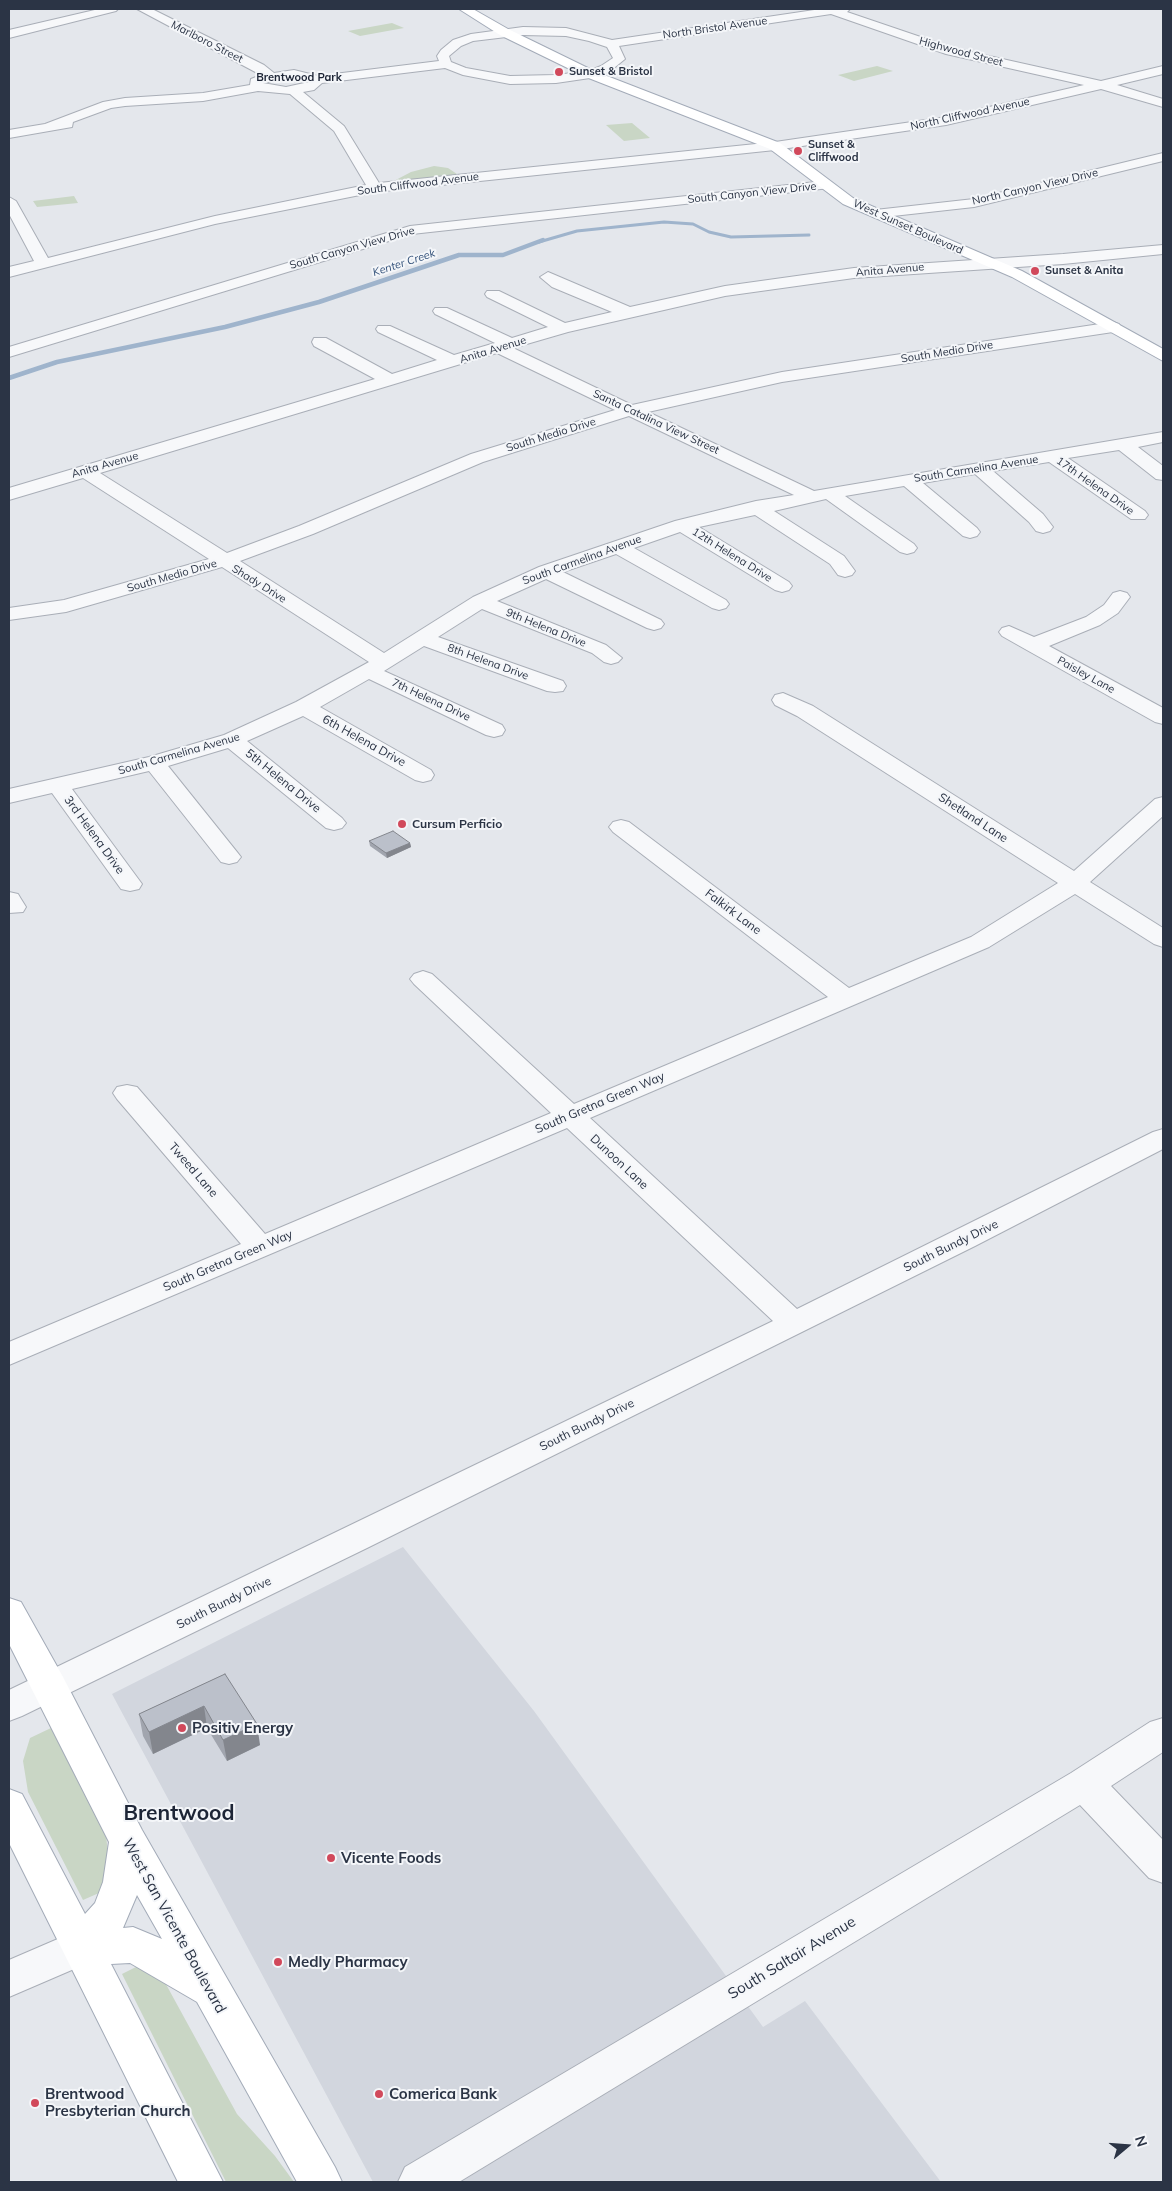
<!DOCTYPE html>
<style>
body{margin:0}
#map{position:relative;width:1172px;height:2191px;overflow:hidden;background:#e4e7ec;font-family:Mulish,sans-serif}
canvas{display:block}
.frame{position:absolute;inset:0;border:10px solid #2b3445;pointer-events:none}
.north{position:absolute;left:1102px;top:2121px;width:50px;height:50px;-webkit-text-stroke:4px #f4f6f9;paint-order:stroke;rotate:72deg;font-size:14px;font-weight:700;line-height:20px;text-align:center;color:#2b3445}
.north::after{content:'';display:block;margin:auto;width:18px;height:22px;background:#2b3445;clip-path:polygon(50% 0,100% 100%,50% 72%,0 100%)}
</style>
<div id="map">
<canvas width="1172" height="2191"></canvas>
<div class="frame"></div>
<div class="north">N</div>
</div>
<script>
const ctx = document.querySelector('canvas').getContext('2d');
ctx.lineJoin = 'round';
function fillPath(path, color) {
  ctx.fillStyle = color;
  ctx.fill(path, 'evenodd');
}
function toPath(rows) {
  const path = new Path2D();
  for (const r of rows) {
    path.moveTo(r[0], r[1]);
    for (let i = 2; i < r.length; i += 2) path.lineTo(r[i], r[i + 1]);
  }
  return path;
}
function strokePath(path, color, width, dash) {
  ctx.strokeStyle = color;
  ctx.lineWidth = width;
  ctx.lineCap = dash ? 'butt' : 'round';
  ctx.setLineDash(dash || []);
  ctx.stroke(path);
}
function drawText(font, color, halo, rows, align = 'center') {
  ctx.font = font + ' Mulish,sans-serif';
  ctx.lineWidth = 4;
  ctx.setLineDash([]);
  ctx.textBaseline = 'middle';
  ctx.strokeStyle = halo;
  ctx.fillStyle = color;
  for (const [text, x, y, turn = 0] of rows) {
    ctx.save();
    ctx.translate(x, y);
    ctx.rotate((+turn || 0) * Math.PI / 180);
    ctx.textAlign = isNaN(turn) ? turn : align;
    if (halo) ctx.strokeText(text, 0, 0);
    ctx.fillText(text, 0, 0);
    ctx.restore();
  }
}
const built = toPath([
 [403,1547,534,1711,763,2027,805,2001,941,2182,373,2182,112,1694]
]);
const green = toPath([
 [392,23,404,28,360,36,348,31],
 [877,66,893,71,854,81,838,75],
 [632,123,650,138,624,141,606,125],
 [434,166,448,168,460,176,392,182,411,172],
 [74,196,78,203,37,207,33,201],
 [51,1728,106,1834,108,1855,107,1876,99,1893,83,1900,28,1792,23,1761,30,1738],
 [142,1964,162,1977,237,2114,275,2156,294,2182,226,2182,122,1974]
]);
const streamFar1 = toPath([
 [539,242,577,231,664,222,693,224,709,232,731,237,809,235]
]);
const stream = toPath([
 [9,378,57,362,225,327,319,302,459,255,503,255,543,240]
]);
const minor = toPath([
 [99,9,118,9,116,11,9,38,9,30,99,9],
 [137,9,152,9,264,65,274,73,294,70,318,76,439,61,437,56,441,50,453,40,471,34,523,27,566,28,612,40,821,9,850,9,847,12,953,48,1101,81,1163,66,1163,74,1117,85,1163,99,1163,107,1101,89,946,125,775,150,375,192,215,224,9,277,9,267,34,261,9,214,9,197,16,201,48,258,215,216,366,185,334,131,290,94,258,91,203,101,125,106,111,108,73,122,72,127,9,138,9,130,45,124,103,102,125,98,203,93,250,85,251,79,261,75,137,9],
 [831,14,946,54,1084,85,946,117,775,142,379,183,344,126,303,92,314,90,322,83,445,68,463,75,510,84,556,83,590,78,609,72,625,59,619,46,831,14],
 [523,35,566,36,589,41,607,47,613,58,601,66,588,71,556,75,510,76,466,68,451,62,449,56,461,46,473,41,523,35],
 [294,78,309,82,286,87,263,83,294,78],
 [1163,153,1163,161,974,207,875,218,868,214,875,210,974,199,1163,153],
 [825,181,830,182,832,185,830,188,412,234,9,357,9,347,410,226,825,181],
 [1163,245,1163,254,1063,264,854,278,725,296,568,332,513,348,632,405,782,372,1113,322,1119,324,1121,327,1119,330,1113,332,782,382,648,412,814,491,1163,432,1163,442,1138,447,1163,466,1163,480,1156,479,1119,450,1068,458,1145,511,1148,515,1145,519,1131,519,1049,462,993,471,1043,514,1053,527,1050,531,1043,533,1036,531,1029,522,975,474,923,483,977,528,980,532,977,536,970,538,963,536,904,486,845,496,914,544,917,548,914,552,907,554,900,552,826,499,774,511,844,556,855,571,852,575,845,577,838,575,830,564,755,515,699,527,789,582,792,586,789,590,782,592,775,590,680,532,634,548,726,600,729,604,726,608,719,610,712,608,616,554,563,572,661,620,664,624,661,628,654,630,647,628,546,579,497,601,606,645,622,658,618,662,611,664,604,662,592,653,482,609,438,637,563,681,566,686,563,691,555,692,547,691,424,646,384,671,502,725,505,730,502,735,494,737,486,735,369,679,320,707,431,770,434,775,431,780,423,782,415,780,303,716,247,741,342,818,346,823,342,828,334,830,326,828,228,748,168,766,237,852,241,857,237,862,229,864,221,862,149,771,72,789,142,884,139,889,130,891,121,889,52,793,9,803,9,789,149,757,224,735,296,702,369,662,222,567,66,612,9,620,9,608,64,600,209,559,83,478,9,500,9,488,375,379,314,346,312,342,314,338,326,338,392,374,437,360,378,332,376,329,378,326,390,326,454,355,495,343,435,314,433,311,435,308,447,308,512,338,548,327,487,297,485,294,487,291,499,291,565,323,612,312,552,287,540,277,548,272,630,307,725,286,854,268,1063,254,1163,245],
 [497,353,615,410,471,454,299,526,227,553,100,473,497,353],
 [629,416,794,495,756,501,675,521,539,567,473,597,384,653,240,561,313,534,483,462,629,416],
 [1120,591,1127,593,1130,597,1118,613,1100,625,1049,646,1163,708,1163,724,1155,722,1025,649,1002,636,999,632,1002,628,1009,626,1034,637,1086,617,1104,605,1113,593,1120,591],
 [783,693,813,706,1074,871,1155,799,1163,797,1163,816,1090,882,1163,928,1163,947,1154,944,1075,894,989,947,590,1118,797,1309,1153,1132,1163,1129,1163,1149,975,1246,367,1548,22,1716,9,1721,9,1690,773,1321,567,1128,9,1365,9,1342,241,1244,117,1099,113,1093,117,1087,127,1085,137,1087,265,1234,551,1113,414,984,410,979,414,974,423,971,432,974,574,1104,828,997,613,832,609,827,613,822,621,820,629,822,849,988,971,937,1058,883,797,716,775,705,772,700,775,695,783,693],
 [9,892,18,894,21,899,26,907,23,912,9,913,9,892],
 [1163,1718,1163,1752,1111,1786,1163,1840,1163,1883,1149,1878,1080,1805,459,2182,398,2182,405,2167,1071,1773,1150,1722,1163,1718],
 [81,1929,95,1934,101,1947,95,1960,9,1997,9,1960,81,1929]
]);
const major = toPath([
 [459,9,473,9,508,29,594,71,780,143,853,198,1022,271,1163,349,1163,361,1012,277,843,204,770,149,586,77,500,35,459,9],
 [9,1598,21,1602,63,1677,142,1830,335,2167,342,2182,297,2182,197,2002,130,1963,111,1964,223,2182,178,2182,9,1843,9,1789,22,1794,85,1914,95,1903,103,1882,109,1842,9,1644,9,1598],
 [137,1895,162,1939,133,1927,123,1928,137,1895]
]);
const wall = toPath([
 [369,841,410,843,411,847,387,858,370,846],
 [225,1674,260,1745,227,1761,207,1728,153,1754,143,1736,139,1714]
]);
const shadedWall = toPath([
 [410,843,411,847,387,858,386,853],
 [204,1706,207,1728,153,1754,149,1732],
 [257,1724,260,1745,227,1761,223,1740]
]);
const building = toPath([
 [393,831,410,843,386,853,369,841,393,831],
 [225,1674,257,1724,223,1740,204,1706,149,1732,139,1714,225,1674]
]);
const markers = [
 [559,72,5,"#d1495b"],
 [798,151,5,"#d1495b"],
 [1035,271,5,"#d1495b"],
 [402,824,5,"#d1495b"],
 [182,1728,5,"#d1495b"],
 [331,1858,5,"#d1495b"],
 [278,1962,5,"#d1495b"],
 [379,2094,5,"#d1495b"],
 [35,2103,5,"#d1495b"]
];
const farStreetnames = [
 ["North Bristol Avenue",715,28,-8],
 ["Marlboro Street",207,42,27],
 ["Highwood Street",961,52,15],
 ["North Cliffwood Avenue",970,114,-12],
 ["South Cliffwood Avenue",418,184,-7],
 ["North Canyon View Drive",1035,187,-13],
 ["South Canyon View Drive",752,193,-6],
 ["West Sunset Boulevard",908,227,24],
 ["South Canyon View Drive",352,248,-16],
 ["Anita Avenue",890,270,-5],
 ["Anita Avenue",493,350,-17],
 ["South Medio Drive",947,352,-9],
 ["Santa Catalina View Street",656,422,25],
 ["South Medio Drive",551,435,-17],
 ["Anita Avenue",105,465,-16],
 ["South Carmelina Avenue",976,469,-9],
 ["17th Helena Drive",1095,486,35],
 ["12th Helena Drive",732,555,32],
 ["South Carmelina Avenue",582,560,-20],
 ["South Medio Drive",172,576,-16],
 ["Shady Drive",259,584,32],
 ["9th Helena Drive",546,628,22],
 ["8th Helena Drive",488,662,20],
 ["Paisley Lane",1086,675,29],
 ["7th Helena Drive",431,700,25],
 ["South Carmelina Avenue",179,754,-16]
];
const farPoinames = [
 ["Sunset & Bristol",569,72],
 ["Sunset &",808,145],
 ["Cliffwood",808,158],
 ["Sunset & Anita",1045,271]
];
const farNeighbourhoodnames = [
 ["Brentwood Park",299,78]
];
const farWaternames = [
 ["Kenter Creek",404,263,-18]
];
const streetNames = [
 ["6th Helena Drive",364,741,29],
 ["5th Helena Drive",283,781,39],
 ["Shetland Lane",973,818,33],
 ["3rd Helena Drive",94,835,54],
 ["Falkirk Lane",733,912,37],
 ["South Gretna Green Way",600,1103,-23],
 ["Dunoon Lane",619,1162,43],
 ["Tweed Lane",193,1170,49],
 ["South Bundy Drive",951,1246,-26],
 ["South Gretna Green Way",228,1261,-23],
 ["South Bundy Drive",587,1425,-26],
 ["South Bundy Drive",224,1603,-26]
];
const poiNames = [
 ["Cursum Perficio",412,824]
];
const nearPoinames = [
 ["Positiv Energy",192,1728],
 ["Vicente Foods",341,1858],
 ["Medly Pharmacy",288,1962],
 ["Brentwood",45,2094],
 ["Presbyterian Church",45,2111],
 ["Comerica Bank",389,2094]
];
const nearStreetnames = [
 ["West San Vicente Boulevard",174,1926,61],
 ["South Saltair Avenue",792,1958,-31]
];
const nearDistrictnames = [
 ["Brentwood",179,1814]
];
fillPath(built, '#d2d6de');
fillPath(green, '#c9d6c5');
strokePath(streamFar1, '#9fb4cc', 3);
strokePath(stream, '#9fb4cc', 4.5);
strokePath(minor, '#a9aeb7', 2);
strokePath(major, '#a3abb8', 2);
fillPath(minor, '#f7f8fa');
fillPath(major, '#fff');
fillPath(wall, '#a1a5ae');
fillPath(shadedWall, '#83868d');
fillPath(building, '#bbc0ca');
strokePath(building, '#83868d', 1);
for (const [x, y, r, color] of markers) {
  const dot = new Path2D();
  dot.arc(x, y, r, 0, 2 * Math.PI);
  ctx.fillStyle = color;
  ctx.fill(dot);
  strokePath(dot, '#f4f6f9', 2);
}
drawText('11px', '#2b3445', '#f4f6f9', farStreetnames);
drawText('bold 11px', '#2b3445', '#f4f6f9', farPoinames, 'left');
drawText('bold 11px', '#1d2536', '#f4f6f9', farNeighbourhoodnames);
drawText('italic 11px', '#34527a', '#f4f6f9', farWaternames);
drawText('12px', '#2b3445', '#f4f6f9', streetNames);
drawText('bold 12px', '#2b3445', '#f4f6f9', poiNames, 'left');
drawText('bold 15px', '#2b3445', '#f4f6f9', nearPoinames, 'left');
drawText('15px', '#2b3445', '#f4f6f9', nearStreetnames);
drawText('bold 21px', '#1d2536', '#f4f6f9', nearDistrictnames);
</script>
